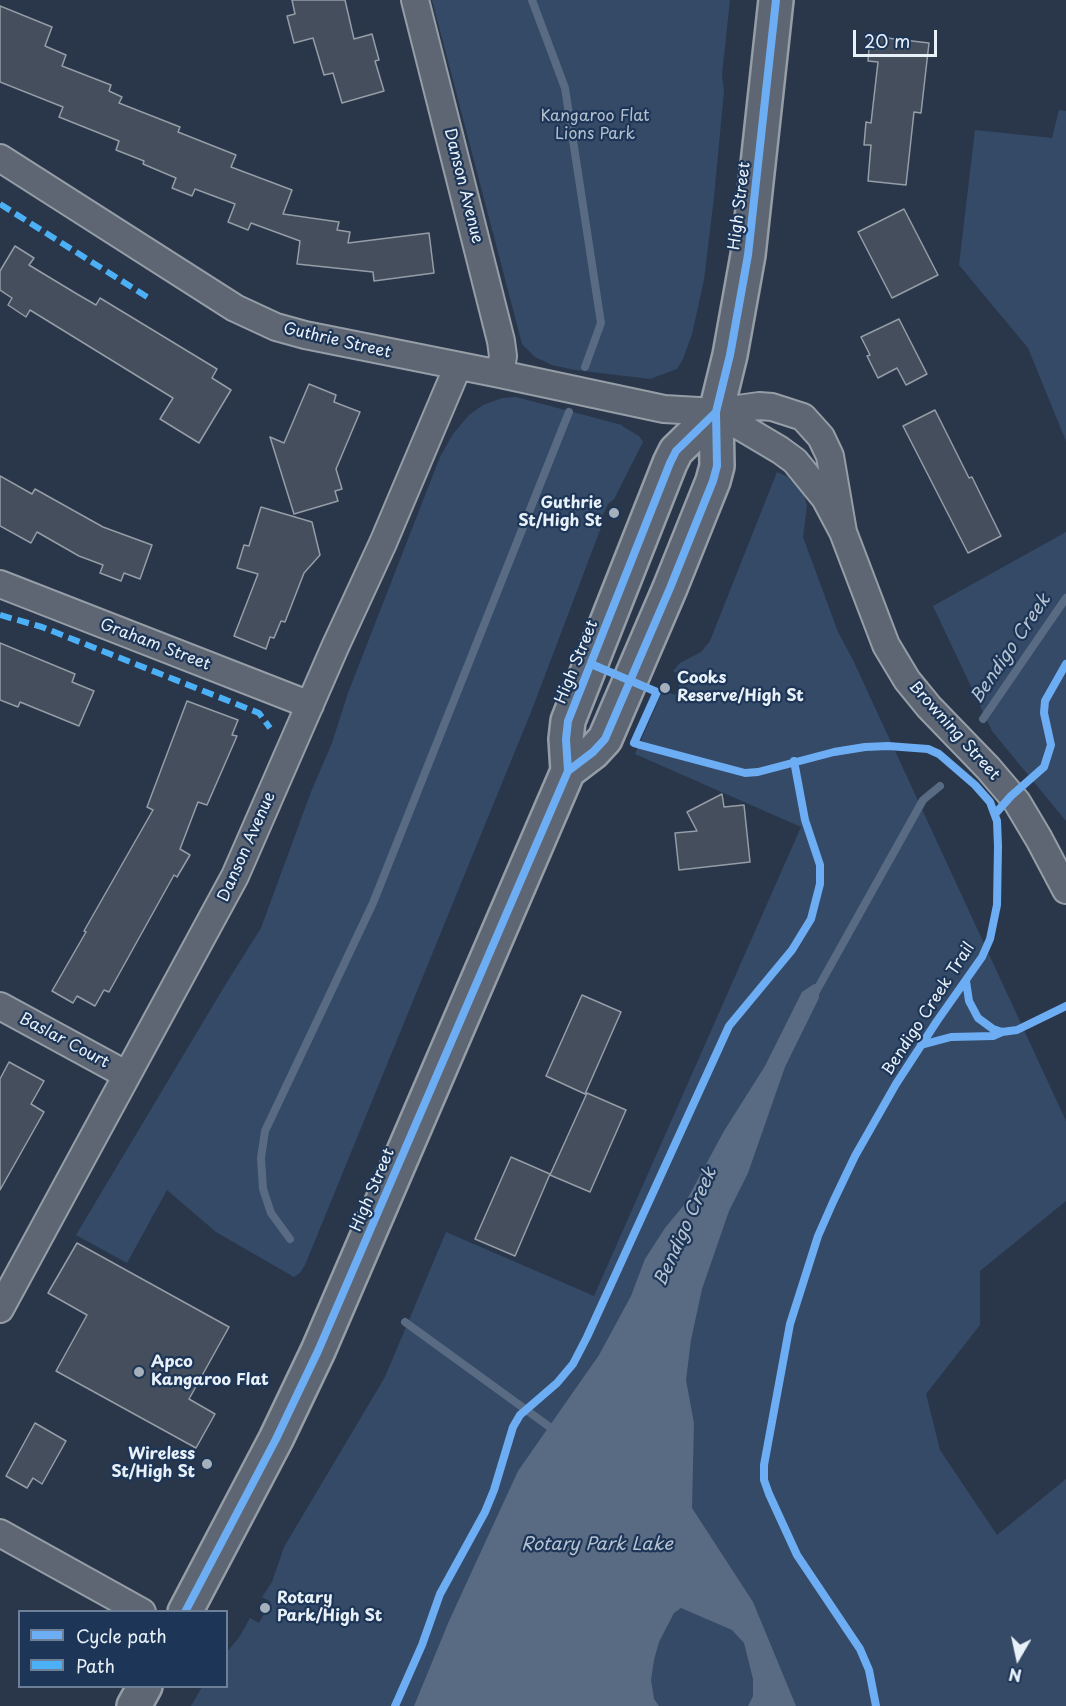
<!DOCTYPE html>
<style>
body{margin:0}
#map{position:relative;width:1066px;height:1706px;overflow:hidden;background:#2a374a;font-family:"Playpen Sans",sans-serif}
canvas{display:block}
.legend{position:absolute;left:18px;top:1610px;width:210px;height:78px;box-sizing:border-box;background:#1d3557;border:2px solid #6e8097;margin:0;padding:8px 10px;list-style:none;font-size:18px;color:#e8f1f8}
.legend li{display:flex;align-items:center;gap:12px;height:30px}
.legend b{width:30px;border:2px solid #6e8097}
.north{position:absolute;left:988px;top:1628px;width:60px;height:60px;-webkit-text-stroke:4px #1d3557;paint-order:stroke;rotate:189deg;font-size:16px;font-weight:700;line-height:24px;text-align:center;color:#e8f1f8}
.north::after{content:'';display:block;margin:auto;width:21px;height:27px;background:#e8f1f8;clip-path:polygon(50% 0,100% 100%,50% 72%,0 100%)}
.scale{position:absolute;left:853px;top:30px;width:84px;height:27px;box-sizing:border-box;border:3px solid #e8f1f8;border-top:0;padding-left:8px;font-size:18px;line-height:21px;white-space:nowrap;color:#e8f1f8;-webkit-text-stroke:4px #1d3557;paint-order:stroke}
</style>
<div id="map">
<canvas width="1066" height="1706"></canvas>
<ul class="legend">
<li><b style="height:8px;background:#6dadf4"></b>Cycle path</li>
<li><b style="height:8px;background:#4cb0f7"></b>Path</li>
</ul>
<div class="north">N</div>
<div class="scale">20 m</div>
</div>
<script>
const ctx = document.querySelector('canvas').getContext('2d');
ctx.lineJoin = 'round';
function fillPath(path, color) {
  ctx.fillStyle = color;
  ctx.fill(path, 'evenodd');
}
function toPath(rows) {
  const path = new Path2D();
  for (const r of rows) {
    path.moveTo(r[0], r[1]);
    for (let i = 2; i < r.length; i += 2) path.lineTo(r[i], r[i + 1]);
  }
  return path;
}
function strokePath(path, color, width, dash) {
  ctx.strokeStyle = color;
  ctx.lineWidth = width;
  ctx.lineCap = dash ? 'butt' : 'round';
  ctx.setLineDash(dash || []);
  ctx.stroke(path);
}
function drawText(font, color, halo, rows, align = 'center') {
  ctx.font = font + ' "Playpen Sans",sans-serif';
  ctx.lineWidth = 4.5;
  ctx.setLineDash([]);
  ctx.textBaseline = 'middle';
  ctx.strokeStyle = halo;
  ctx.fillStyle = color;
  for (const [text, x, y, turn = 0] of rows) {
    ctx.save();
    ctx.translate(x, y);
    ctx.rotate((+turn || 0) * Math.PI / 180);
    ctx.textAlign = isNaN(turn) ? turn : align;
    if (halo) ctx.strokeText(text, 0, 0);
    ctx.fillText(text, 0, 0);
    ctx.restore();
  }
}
const green = toPath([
 [432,0,730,0,722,75,724,91,714,197,704,280,692,334,683,359,677,369,650,379,575,370,552,365,535,357,522,344],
 [1059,110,1066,111,1066,441,1028,348,959,265,975,130,1052,138],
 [516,397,622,425,622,426,639,436,643,442,614,499,608,504,601,518,602,525,531,712,305,1265,300,1273,294,1277,216,1232,167,1190,127,1263,76,1235,224,987,261,928,311,792,332,743,348,693,440,457,453,434,469,415,483,405,502,398],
 [777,472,788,477,804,495,807,506,803,537,838,632,853,660,1066,1121,1066,1201,980,1271,980,1325,926,1394,940,1450,997,1535,1066,1479,1066,1706,191,1706,202,1687,226,1686,227,1652,240,1636,250,1618,259,1623,271,1602,262,1597,272,1582,284,1547,385,1377,446,1232,594,1296,801,827,635,754,663,690,675,695,683,676,673,671,680,663,701,652,710,641],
 [1066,532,1066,821,992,731,933,606]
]);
const water = toPath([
 [814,984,819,985,819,998,785,1067,748,1173,729,1211,702,1289,691,1340,686,1380,694,1423,692,1508,753,1602,796,1706,748,1706,753,1696,753,1679,744,1643,732,1630,681,1608,674,1613,659,1642,654,1660,651,1680,654,1699,659,1706,414,1706,449,1621,518,1471,599,1355,631,1296,645,1259,665,1228,684,1205,724,1131,765,1066,802,992]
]);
const stream = toPath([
 [532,0,565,88,601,323,585,367],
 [983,719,1066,598],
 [814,995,923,800,940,786],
 [290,1239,271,1213,263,1189,261,1158,265,1131,373,903,569,412],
 [405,1322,558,1433]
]);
const building = toPath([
 [292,0,345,0,354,39,372,34,379,60,375,61,384,91,342,103,333,73,324,75,313,38,294,43,287,16,295,14,292,0],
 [0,6,52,27,45,46,66,55,62,66,111,85,109,91,122,97,119,103,180,127,178,132,236,155,231,167,292,190,283,214,339,222,337,230,350,232,348,243,429,233,434,273,374,281,373,272,297,264,300,241,251,223,248,230,228,222,235,204,195,189,192,196,172,188,176,178,143,164,144,161,116,150,119,141,59,117,63,107,0,82,0,6],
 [870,36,929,43,921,113,914,112,906,185,868,181,871,145,864,145,866,122,871,123,878,62,868,61,870,36],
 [904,209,938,275,892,298,858,232,904,209],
 [15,246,34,258,29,265,77,294,96,305,100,298,217,369,212,378,231,390,199,443,160,419,173,398,30,310,26,317,8,305,12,298,0,290,0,271,15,246],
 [899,319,927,374,906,385,897,368,878,378,867,356,870,355,861,337,899,319],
 [309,384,336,395,334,402,360,412,336,469,342,489,335,491,338,501,294,514,270,437,284,443,309,384],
 [935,410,969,478,972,477,1001,536,968,553,903,426,935,410],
 [0,476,32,494,35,489,103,527,152,545,140,579,124,573,121,581,100,573,103,565,79,556,37,532,31,543,0,526,0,476],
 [261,507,312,522,320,555,304,573,285,622,281,621,274,638,270,637,266,649,234,636,258,574,237,568,244,545,249,546,261,507],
 [0,643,75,674,72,682,94,691,79,726,20,702,18,707,0,700,0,643],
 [187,701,238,720,232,735,237,736,207,805,198,802,180,849,190,855,177,877,174,875,109,992,104,990,95,1006,77,996,73,1003,52,991,86,932,84,931,153,810,147,807,187,701],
 [722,794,724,807,744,805,750,862,679,870,675,833,697,831,687,812,722,794],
 [582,995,621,1012,585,1094,546,1076,582,995],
 [9,1062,44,1081,31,1104,44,1112,0,1190,0,1079,9,1062],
 [587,1093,626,1110,590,1192,550,1175,587,1093],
 [511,1157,550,1174,515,1256,475,1239,511,1157],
 [77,1243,229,1327,189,1399,215,1414,196,1448,56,1371,87,1315,48,1293,77,1243],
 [35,1423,66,1441,42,1484,33,1478,27,1488,6,1476,35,1423]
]);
const street = toPath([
 [415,0,501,341,503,356,500,374],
 [0,158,235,308,276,327,305,335,500,374,664,409,716,412,759,406,772,407,803,417,821,437,830,456,843,532],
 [716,412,780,450,795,461,825,498,843,532,886,645,907,680,929,707,988,768,1017,802,1039,839,1066,890],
 [0,584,310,705],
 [0,1006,127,1075],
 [0,1309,235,876,335,647,383,543,458,366],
 [0,1533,142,1612]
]);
const highway = toPath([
 [568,771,593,752,605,739,670,588,713,481,717,466,716,412,730,355,748,255,776,0],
 [185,1612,276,1439,318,1351,568,771,566,739,568,721,670,463,676,451,716,412],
 [134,1706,145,1686]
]);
const quiet = toPath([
 [0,204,152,300],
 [0,615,42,627,259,713,270,728]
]);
const cycleway = toPath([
 [591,664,657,692,634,743,640,745,745,773,758,772,834,752,865,747,888,746,928,749,939,754,975,785,990,802,997,821,998,846,997,905,990,939,982,957,937,1021,896,1084,855,1156,833,1202,818,1236,790,1324,764,1465,764,1480,769,1494,797,1555,860,1649,869,1670,876,1706],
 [568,771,593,752,605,739,670,588,713,481,717,466,716,412,730,355,748,255,776,0],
 [995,814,1011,796,1044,767,1051,745,1044,713,1045,701,1066,664],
 [966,981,969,1001,978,1018,993,1029,1002,1032,1017,1030,1066,1006],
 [921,1045,951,1037,993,1036,1002,1032],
 [185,1612,276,1439,318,1351,568,771,566,739,568,721,670,463,676,451,716,412],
 [395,1706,422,1645,440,1594,485,1512,494,1490,513,1427,520,1415,557,1383,573,1364,587,1337,729,1026,792,950,811,919,820,884,820,865,805,820,794,761]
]);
const markers = [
 [614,513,6,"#a6b0bb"],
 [665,688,6,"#a6b0bb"],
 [139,1372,6,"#a6b0bb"],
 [207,1464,6,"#a6b0bb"],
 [265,1608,6,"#a6b0bb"]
];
const parkNames = [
 ["Kangaroo Flat",595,117],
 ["Lions Park",595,135]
];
const streetNames = [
 ["Danson Avenue",463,186,76],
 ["High Street",740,206,-83],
 ["Guthrie Street",337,341,13],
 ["Graham Street",155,645,21],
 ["High Street",577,662,-68],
 ["Browning Street",954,731,48],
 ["Danson Avenue",247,847,-66],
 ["Bendigo Creek Trail",929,1009,-57],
 ["Baslar Court",64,1041,28],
 ["High Street",373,1190,-67]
];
const poiNames = [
 ["Guthrie",602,504,"right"],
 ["St/High St",602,522,"right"],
 ["Cooks",677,679],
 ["Reserve/High St",677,697],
 ["Apco",151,1363],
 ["Kangaroo Flat",151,1381],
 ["Wireless",195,1455,"right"],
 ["St/High St",195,1473,"right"],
 ["Rotary",277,1599],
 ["Park/High St",277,1617]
];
const waterNames = [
 ["Bendigo Creek",1011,649,-56],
 ["Bendigo Creek",686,1227,-66],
 ["Rotary Park Lake",597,1545]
];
fillPath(green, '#354a67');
fillPath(water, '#586b83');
strokePath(stream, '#586b83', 8);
fillPath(building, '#444e5c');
strokePath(building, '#959da7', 1.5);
strokePath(street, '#959da7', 30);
strokePath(highway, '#959da7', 38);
strokePath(street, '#5d6672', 26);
strokePath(highway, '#5d6672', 33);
strokePath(quiet, '#4cb0f7', 6, [12, 6]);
strokePath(cycleway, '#6dadf4', 8);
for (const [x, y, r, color] of markers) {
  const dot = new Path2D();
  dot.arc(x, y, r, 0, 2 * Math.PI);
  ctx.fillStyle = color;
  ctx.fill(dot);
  strokePath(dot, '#1d3557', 2);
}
drawText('16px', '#b3c0ce', '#1d3557', parkNames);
drawText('16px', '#e8f1f8', '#1d3557', streetNames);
drawText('bold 16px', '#e8f1f8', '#1d3557', poiNames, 'left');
drawText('italic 18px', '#b7c4d1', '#1d3557', waterNames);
</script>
